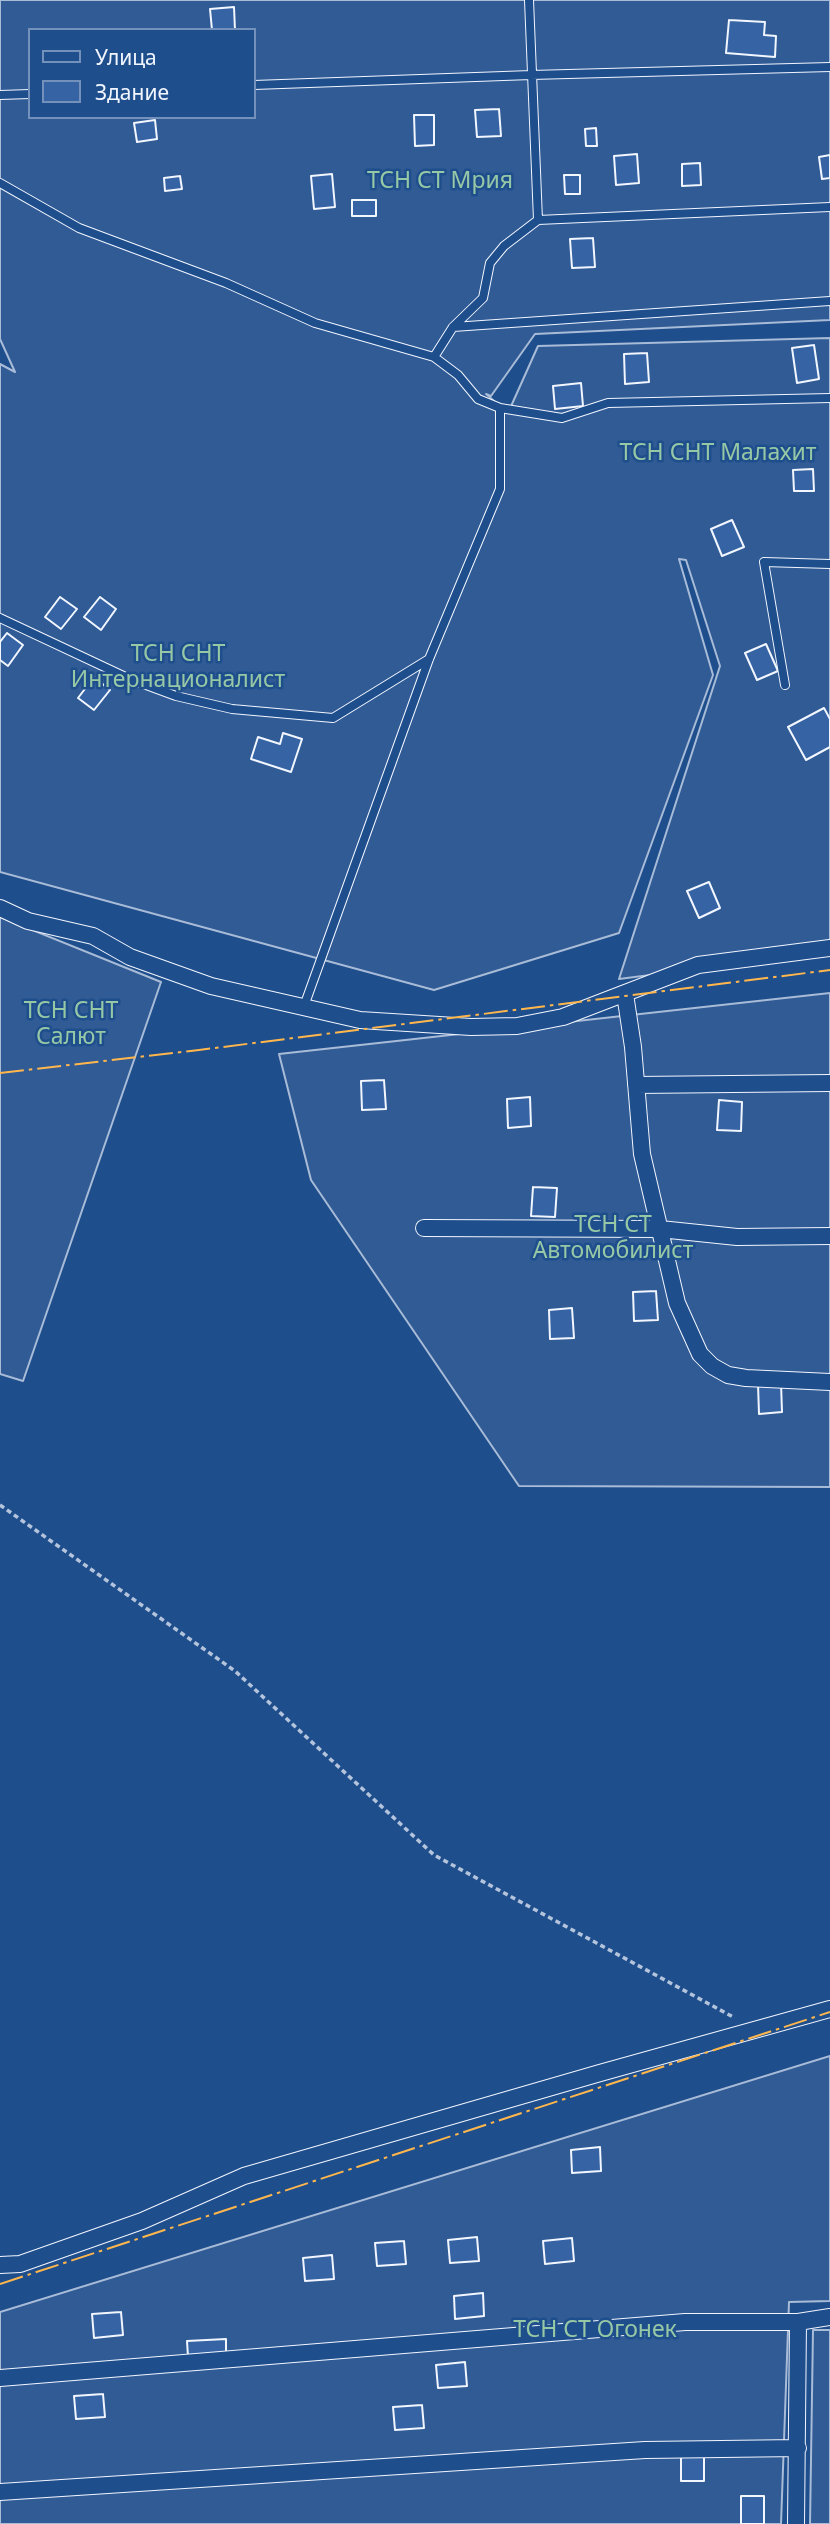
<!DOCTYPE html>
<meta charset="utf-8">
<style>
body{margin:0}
#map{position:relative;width:830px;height:2524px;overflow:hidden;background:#1f4e8c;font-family:"Noto Sans",sans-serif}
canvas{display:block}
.legend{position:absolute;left:28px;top:28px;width:228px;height:91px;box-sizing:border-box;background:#1f4e8c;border:2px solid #7391ba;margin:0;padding:9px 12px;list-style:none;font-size:21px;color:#f2f6ff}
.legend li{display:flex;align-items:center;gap:14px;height:35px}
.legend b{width:35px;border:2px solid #7391ba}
</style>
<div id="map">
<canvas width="830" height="2524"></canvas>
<ul class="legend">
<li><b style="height:9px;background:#1f4e8c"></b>Улица</li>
<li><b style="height:19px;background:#3563a3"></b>Здание</li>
</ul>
</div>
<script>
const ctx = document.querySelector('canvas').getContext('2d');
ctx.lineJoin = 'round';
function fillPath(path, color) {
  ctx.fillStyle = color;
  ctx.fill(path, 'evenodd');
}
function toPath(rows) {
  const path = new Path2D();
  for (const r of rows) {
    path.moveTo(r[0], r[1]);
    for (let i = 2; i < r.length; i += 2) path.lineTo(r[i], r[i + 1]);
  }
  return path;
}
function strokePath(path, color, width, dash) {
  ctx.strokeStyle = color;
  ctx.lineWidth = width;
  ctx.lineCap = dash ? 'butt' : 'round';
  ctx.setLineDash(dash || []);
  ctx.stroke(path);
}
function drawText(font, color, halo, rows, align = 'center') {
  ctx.font = font + ' "Noto Sans",sans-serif';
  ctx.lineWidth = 5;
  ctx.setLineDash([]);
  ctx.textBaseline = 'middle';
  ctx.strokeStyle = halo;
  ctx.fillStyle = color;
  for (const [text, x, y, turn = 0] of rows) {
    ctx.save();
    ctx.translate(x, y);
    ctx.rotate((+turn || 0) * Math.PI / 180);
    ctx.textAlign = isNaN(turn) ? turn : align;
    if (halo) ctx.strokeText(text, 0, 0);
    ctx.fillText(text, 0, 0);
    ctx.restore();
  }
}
const built = toPath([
 [0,0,830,0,830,320,535,334,491,396,486,394,508,413,538,346,830,338,830,952,619,979,720,666,686,560,679,559,713,675,619,933,434,990,0,872,0,364,15,372,0,339,0,0],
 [30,30,254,30,254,117,30,117,30,30],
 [0,917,161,982,23,1381,0,1374,0,917],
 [830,993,830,1487,519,1486,311,1180,279,1054,830,993],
 [830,2056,830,2301,789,2302,781,2524,0,2524,0,2312,830,2056],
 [813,2330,830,2330,830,2524,810,2524,813,2330]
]);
const building = toPath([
 [234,7,235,30,212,30,210,9,234,7],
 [729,20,765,22,764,35,776,36,775,57,726,53,729,20],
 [499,109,501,136,477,137,475,110,499,109],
 [414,115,434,115,434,145,415,146,414,115],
 [155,120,157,139,137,142,134,123,155,120],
 [596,128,597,146,586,146,585,129,596,128],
 [637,154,639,183,616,185,614,156,637,154],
 [830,155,830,178,822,179,819,157,830,155],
 [700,163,701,185,682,186,682,164,700,163],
 [332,174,335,207,314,209,311,176,332,174],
 [564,175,580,175,580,194,565,194,564,175],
 [180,176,182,189,165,191,164,178,180,176],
 [352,200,376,200,376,216,352,216,352,200],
 [593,238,595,267,572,268,570,239,593,238],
 [814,345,819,379,797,383,792,348,814,345],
 [647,353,649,382,625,384,624,354,647,353],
 [581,383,583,406,555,409,553,386,581,383],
 [813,469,814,491,794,491,793,470,813,469],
 [732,520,744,547,722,556,711,529,732,520],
 [60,597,77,609,61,629,45,617,60,597],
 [100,597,116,609,101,630,84,617,100,597],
 [7,633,23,645,8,666,0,660,0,642,7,633],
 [766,644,778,671,757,680,745,653,766,644],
 [94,677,110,690,94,710,78,698,94,677],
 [824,708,830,719,830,747,806,760,788,727,824,708],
 [283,733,302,739,291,772,251,759,258,737,280,744,283,733],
 [709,882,720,908,699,918,687,891,709,882],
 [384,1080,386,1109,362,1110,361,1081,384,1080],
 [530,1097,531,1126,508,1128,507,1099,530,1097],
 [719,1100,742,1102,741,1131,717,1130,719,1100],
 [533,1187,557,1188,555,1217,531,1216,533,1187],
 [656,1291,658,1320,634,1321,633,1292,656,1291],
 [572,1308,574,1338,550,1339,549,1310,572,1308],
 [781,1383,782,1412,759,1414,758,1384,781,1383],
 [600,2147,601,2171,572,2173,571,2150,600,2147],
 [477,2237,479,2261,450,2263,448,2240,477,2237],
 [572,2238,574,2261,545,2264,543,2241,572,2238],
 [404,2241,406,2264,377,2266,375,2243,404,2241],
 [332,2255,334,2279,305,2281,303,2258,332,2255],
 [483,2293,484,2316,455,2319,454,2296,483,2293],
 [121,2312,123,2335,94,2338,92,2314,121,2312],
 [226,2339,226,2354,188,2357,187,2341,226,2339],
 [465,2362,467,2386,438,2388,436,2365,465,2362],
 [103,2394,105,2417,76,2419,74,2396,103,2394],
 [422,2405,424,2428,395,2430,393,2407,422,2405],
 [681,2451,704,2451,704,2481,681,2481,681,2451],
 [741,2496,764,2496,764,2524,741,2524,741,2496]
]);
const path = toPath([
 [0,1505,235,1671,434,1855,735,2018]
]);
const lane = toPath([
 [529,0,538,220],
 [254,85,531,75,830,67],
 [0,95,30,94],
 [0,183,79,228,226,283,315,323,434,357,458,375,478,399,500,408,562,418,608,403,830,398],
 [453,327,830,301],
 [434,357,453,327,483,298,490,263,504,246,538,220,830,207],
 [0,618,130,679,176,696,232,709,333,718,429,659],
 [785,685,764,562,830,564],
 [303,1009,429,659,500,489,500,408]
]);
const street = toPath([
 [0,908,28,921,93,936,130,957,211,986,360,1020,471,1027,517,1026,563,1017,698,965,830,948],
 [625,994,633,1047,642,1154,677,1303,700,1354,712,1366,728,1375,746,1378,830,1382],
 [636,1085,830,1083],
 [424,1228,660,1229,737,1237,830,1236],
 [0,2265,20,2264,142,2221,244,2176,600,2073,830,2009],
 [0,2378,685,2322,798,2322,830,2317],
 [0,2492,645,2450,798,2448],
 [796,2524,798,2322]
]);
const power = toPath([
 [0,1073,199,1050,830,970],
 [0,2284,830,2012]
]);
const parkNames = [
 ["ТСН СТ Мрия",440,181],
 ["ТСН СНТ Малахит",718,453],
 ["ТСН СНТ",178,654],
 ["Интернационалист",178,680],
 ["ТСН СНТ",71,1011],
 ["Салют",71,1037],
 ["ТСН СТ",613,1225],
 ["Автомобилист",613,1251],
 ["ТСН СТ Огонек",595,2330]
];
fillPath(built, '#305b95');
strokePath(built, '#a8bbd7', 2);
fillPath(building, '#3563a3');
strokePath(building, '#f2f6ff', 2);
strokePath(lane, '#f2f6ff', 10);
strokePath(street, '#f2f6ff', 18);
strokePath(path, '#b3c4dc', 3.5, [5, 3.5]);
strokePath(lane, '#1f4e8c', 8);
strokePath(street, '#1f4e8c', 16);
strokePath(power, '#ffb74d', 2, [24, 5, 3.5, 5]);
drawText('23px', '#97c8a6', '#1f4e8c', parkNames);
</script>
